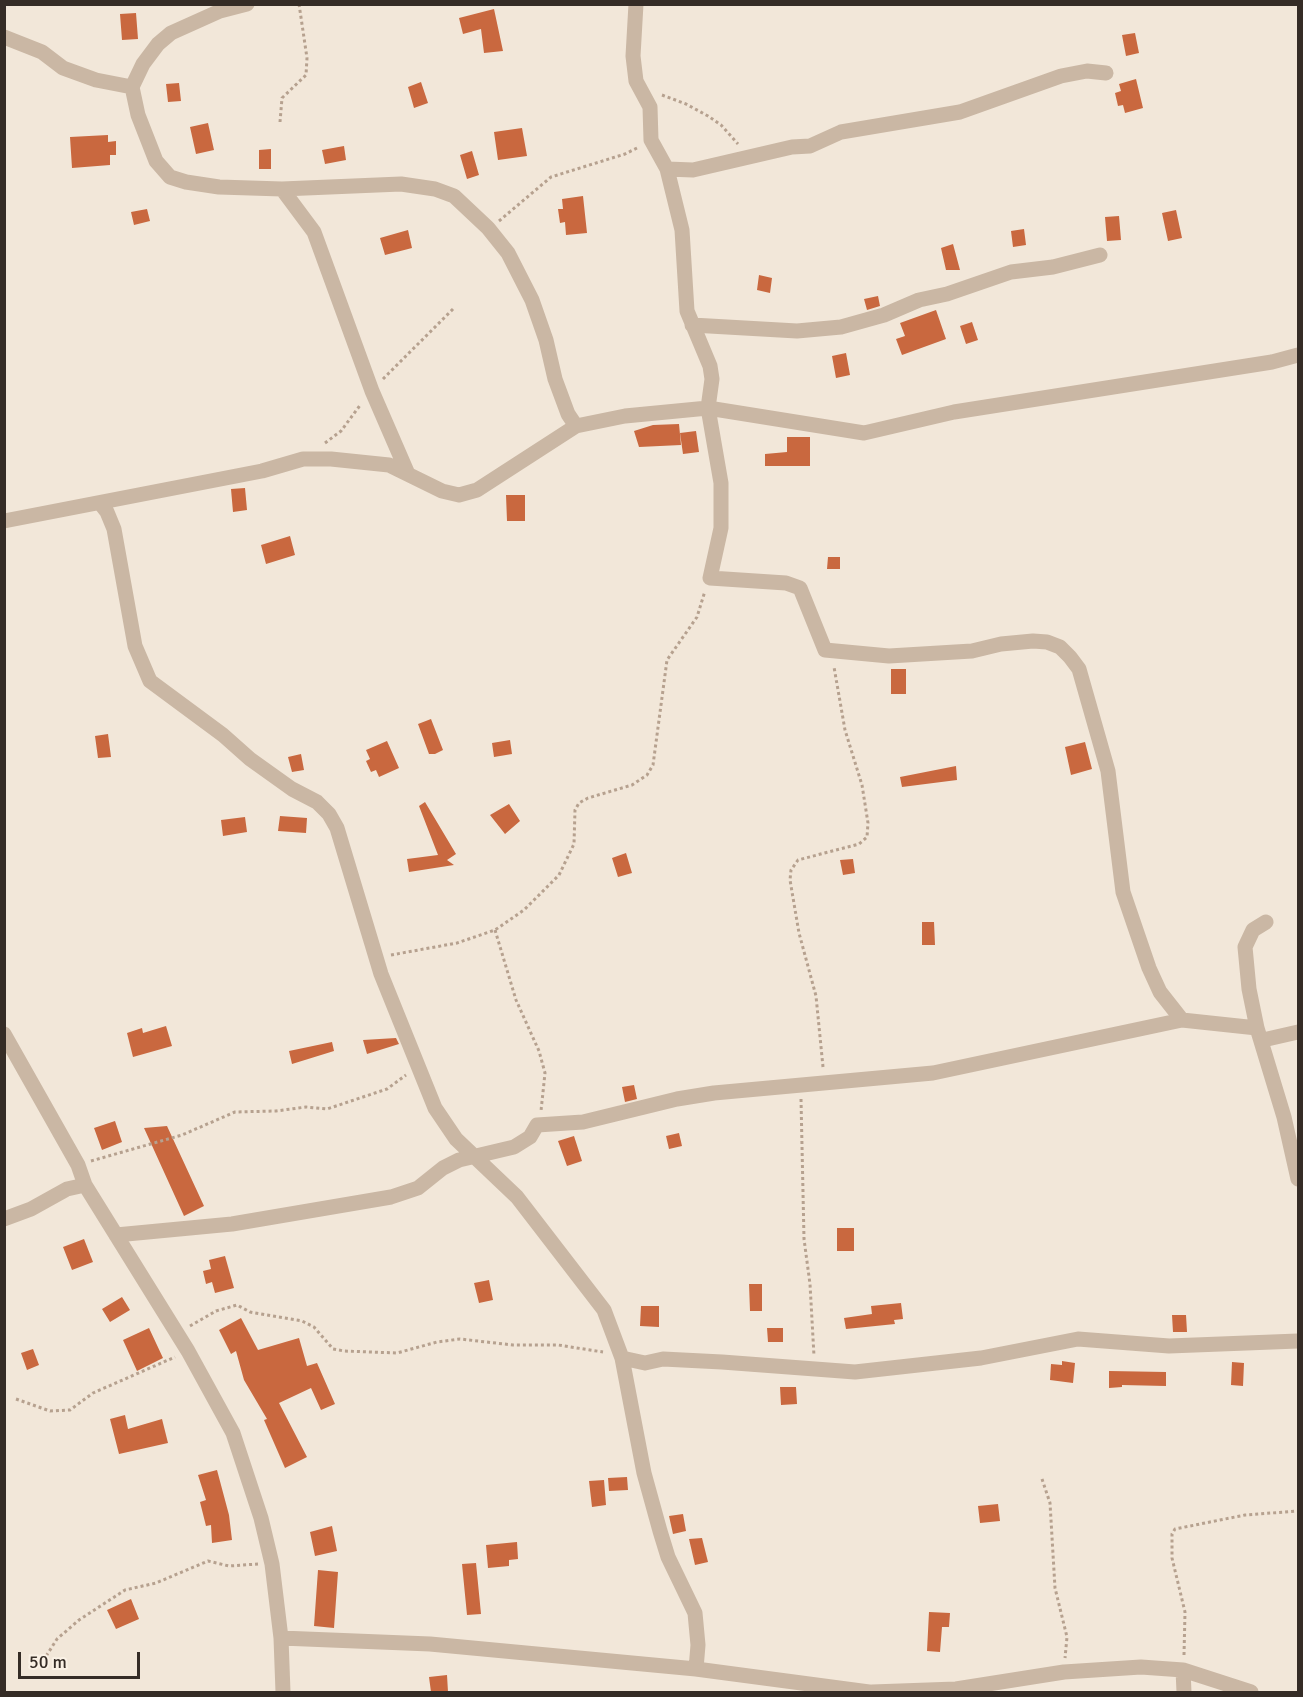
<!DOCTYPE html>
<style>
body{margin:0}
#map{position:relative;width:1303px;height:1697px;overflow:hidden;background:#f2e7d9;font-family:Signika,sans-serif}
canvas{display:block}
.frame{position:absolute;inset:0;border:6px solid #352c26;pointer-events:none}
.scale{position:absolute;left:18px;top:1652px;width:122px;height:27px;box-sizing:border-box;border:3px solid #352c26;border-top:0;padding-left:8px;font-size:18px;line-height:21px;white-space:nowrap;color:#352c26;-webkit-text-stroke:4px #faf1e5;paint-order:stroke}
</style>
<div id="map">
<canvas width="1303" height="1697"></canvas>
<div class="frame"></div>
<div class="scale">50 m</div>
</div>
<script>
const ctx = document.querySelector('canvas').getContext('2d');
ctx.lineJoin = 'round';
function fillPath(path, color) {
  ctx.fillStyle = color;
  ctx.fill(path, 'evenodd');
}
function toPath(rows) {
  const path = new Path2D();
  for (const r of rows) {
    path.moveTo(r[0], r[1]);
    for (let i = 2; i < r.length; i += 2) path.lineTo(r[i], r[i + 1]);
  }
  return path;
}
function strokePath(path, color, width, dash) {
  ctx.strokeStyle = color;
  ctx.lineWidth = width;
  ctx.lineCap = dash ? 'butt' : 'round';
  ctx.setLineDash(dash || []);
  ctx.stroke(path);
}
const building = toPath([
 [494,9,503,51,484,53,481,29,463,34,459,18],
 [136,13,138,39,122,40,120,14],
 [1135,33,1139,53,1126,56,1122,35],
 [1136,79,1143,108,1125,113,1123,105,1118,106,1115,93,1121,91,1119,84],
 [421,82,428,103,414,108,408,87],
 [179,83,181,101,168,102,166,84],
 [208,123,214,150,196,154,190,127],
 [522,128,527,156,498,160,494,132],
 [108,135,108,142,116,141,116,155,110,155,110,165,72,168,70,137],
 [344,146,346,160,325,164,322,150],
 [271,149,271,169,259,169,259,150],
 [472,151,479,175,467,179,460,155],
 [583,196,587,233,566,235,565,222,560,223,558,209,563,209,562,199],
 [147,209,150,221,134,225,131,212],
 [1176,210,1182,238,1168,241,1162,213],
 [1119,216,1121,240,1107,241,1105,217],
 [1024,229,1026,245,1013,247,1011,231],
 [408,230,412,248,385,255,380,238],
 [953,244,960,270,946,270,941,248],
 [759,275,772,278,770,293,757,290],
 [878,296,880,306,867,310,864,299],
 [936,310,946,339,902,355,896,339,905,336,900,323],
 [972,322,978,340,966,344,960,326],
 [846,353,850,375,836,378,832,356],
 [679,424,681,445,639,447,634,431,653,425],
 [696,431,699,452,683,454,680,433],
 [787,437,810,437,810,466,765,466,765,454,787,452],
 [245,488,247,510,233,512,231,489],
 [506,495,525,495,525,521,507,521],
 [290,536,295,555,266,564,261,545],
 [828,557,840,557,840,569,827,569],
 [891,669,906,669,906,694,891,694],
 [431,719,443,750,435,754,429,754,418,724],
 [108,734,111,757,98,758,95,736],
 [510,740,512,754,494,757,492,743],
 [387,741,399,768,379,777,376,770,371,772,366,761,370,759,366,750],
 [1085,742,1092,769,1071,775,1065,747],
 [301,754,304,770,292,772,288,757],
 [956,766,957,780,902,787,900,777],
 [425,802,456,854,447,860,454,865,409,872,407,859,438,855,419,806],
 [509,804,520,821,505,834,490,815],
 [280,816,307,818,306,833,278,831],
 [245,817,247,832,223,836,221,820],
 [626,853,632,873,618,877,612,858],
 [853,859,855,873,843,875,840,860],
 [922,922,934,922,935,945,922,945],
 [166,1026,172,1046,133,1057,127,1033,142,1028,143,1033],
 [396,1038,399,1044,367,1054,363,1040],
 [332,1042,334,1051,292,1064,289,1051],
 [634,1085,637,1099,625,1102,622,1087],
 [115,1121,122,1142,102,1150,94,1128],
 [167,1126,204,1206,184,1216,144,1128],
 [679,1133,682,1146,669,1149,666,1136],
 [574,1136,582,1161,567,1166,558,1141],
 [837,1228,854,1228,854,1251,837,1251],
 [84,1239,93,1262,72,1270,63,1247],
 [225,1256,234,1288,215,1293,212,1282,206,1284,203,1271,211,1269,209,1260],
 [489,1280,493,1300,479,1303,474,1283],
 [749,1284,762,1284,762,1311,750,1311],
 [122,1297,130,1310,110,1322,102,1309],
 [901,1303,903,1319,894,1320,895,1324,846,1329,844,1318,872,1314,871,1306],
 [641,1306,659,1306,659,1327,640,1326],
 [1172,1315,1186,1315,1187,1332,1173,1332],
 [241,1318,258,1350,299,1338,307,1366,317,1363,335,1404,321,1410,311,1388,279,1403,307,1457,285,1468,264,1420,267,1419,244,1380,236,1351,231,1354,219,1330],
 [149,1328,163,1358,137,1371,123,1340],
 [767,1328,783,1328,783,1342,768,1342],
 [33,1349,39,1365,27,1370,21,1353],
 [1062,1361,1075,1363,1073,1383,1050,1380,1051,1364,1062,1365],
 [1232,1362,1244,1363,1243,1386,1231,1385],
 [1109,1371,1166,1372,1166,1386,1122,1385,1122,1387,1109,1388],
 [780,1387,796,1387,797,1404,781,1405],
 [125,1415,128,1429,162,1419,168,1443,119,1454,110,1419],
 [217,1470,229,1515,232,1540,212,1543,211,1525,206,1526,200,1502,206,1500,198,1475],
 [627,1477,628,1490,609,1491,608,1478],
 [604,1480,606,1505,592,1507,589,1481],
 [998,1504,1000,1521,980,1523,978,1506],
 [683,1514,686,1531,673,1534,669,1516],
 [332,1526,337,1551,315,1556,310,1532],
 [702,1538,708,1562,695,1565,689,1539],
 [517,1542,518,1559,509,1560,509,1566,488,1568,486,1545],
 [476,1563,481,1614,467,1615,462,1564],
 [318,1570,338,1572,334,1628,314,1626],
 [131,1599,139,1619,116,1629,107,1610],
 [929,1612,950,1613,949,1627,942,1627,940,1652,927,1651],
 [447,1675,448,1692,431,1692,429,1677]
]);
const path = toPath([
 [662,95,686,104,708,116,721,125,738,144],
 [280,122,282,98,306,75,307,58,299,4],
 [499,221,551,177,625,154,639,147],
 [383,379,454,308],
 [325,443,341,431,361,404],
 [495,930,516,1000,539,1051,545,1073,541,1111],
 [391,955,457,943,495,930,524,910,559,875,574,844,575,810,579,803,588,798,632,785,647,775,653,765,667,660,697,617,705,591],
 [823,1067,816,996,799,933,790,880,791,870,798,860,859,844,867,837,868,823,862,785,845,730,834,667],
 [801,1099,804,1239,810,1284,814,1356],
 [91,1161,182,1135,235,1112,276,1111,306,1107,327,1109,387,1089,406,1075],
 [190,1326,216,1311,237,1305,250,1312,302,1321,314,1327,333,1349,344,1351,397,1353,437,1342,460,1339,513,1345,558,1345,603,1352],
 [16,1399,50,1411,70,1410,93,1393,175,1357],
 [1042,1479,1050,1503,1055,1588,1067,1637,1065,1658],
 [1184,1655,1185,1612,1172,1558,1172,1534,1175,1529,1245,1515,1298,1511],
 [43,1661,57,1639,79,1620,125,1590,156,1583,208,1561,229,1566,258,1564]
]);
const street = toPath([
 [636,4,633,56,636,81,650,107,651,140,667,169,682,230,687,311,710,366,712,379,708,408,721,483,721,528,710,578,786,583,800,588,825,650,889,656,972,651,1001,644,1033,641,1047,642,1060,647,1070,657,1079,669,1108,771,1123,892,1149,968,1160,992,1182,1020,1257,1028,1284,1117,1298,1179],
 [4,37,42,52,63,68,96,80,132,87,143,64,158,44,171,33,220,11,247,4],
 [132,87,138,115,156,161,170,177,186,182,219,187,282,189,314,232,372,391,408,474],
 [667,169,693,170,792,147,810,146,841,132,960,112,1061,76,1087,71,1106,73],
 [282,189,401,184,435,189,454,196,488,228,508,253,532,300,546,340,555,379,568,414,576,426],
 [692,325,797,331,841,327,884,315,919,300,947,294,1011,272,1053,267,1100,255],
 [100,503,107,512,114,529,135,646,150,681,223,735,250,759,292,789,317,802,329,814,337,828,381,974,435,1108,456,1139,517,1197,604,1310,622,1358,644,1473,660,1531,668,1557,695,1613,698,1645,696,1669],
 [4,521,262,471,303,459,331,459,389,465,442,491,459,495,477,490,576,426,625,416,708,408,864,433,954,412,1272,362,1298,355],
 [1257,1028,1249,989,1245,947,1253,930,1266,922],
 [4,1034,78,1165,85,1185,188,1351,233,1433,261,1518,272,1564,281,1638,283,1692],
 [1263,1040,1298,1032],
 [4,1219,31,1209,67,1189,85,1185],
 [116,1235,232,1224,391,1197,418,1188,443,1168,459,1160,514,1147,530,1137,537,1125,583,1122,677,1099,714,1093,933,1073,1182,1020],
 [622,1358,645,1363,663,1359,722,1362,855,1372,981,1358,1078,1339,1169,1346,1298,1341],
 [281,1638,430,1644,696,1669,869,1692],
 [1183,1670,1184,1692],
 [872,1692,956,1689,1064,1672,1141,1667,1183,1670,1251,1692]
]);
fillPath(building, '#c9683f');
strokePath(path, '#b6a18f', 3, [3, 3]);
strokePath(street, '#cab7a4', 15);
</script>
